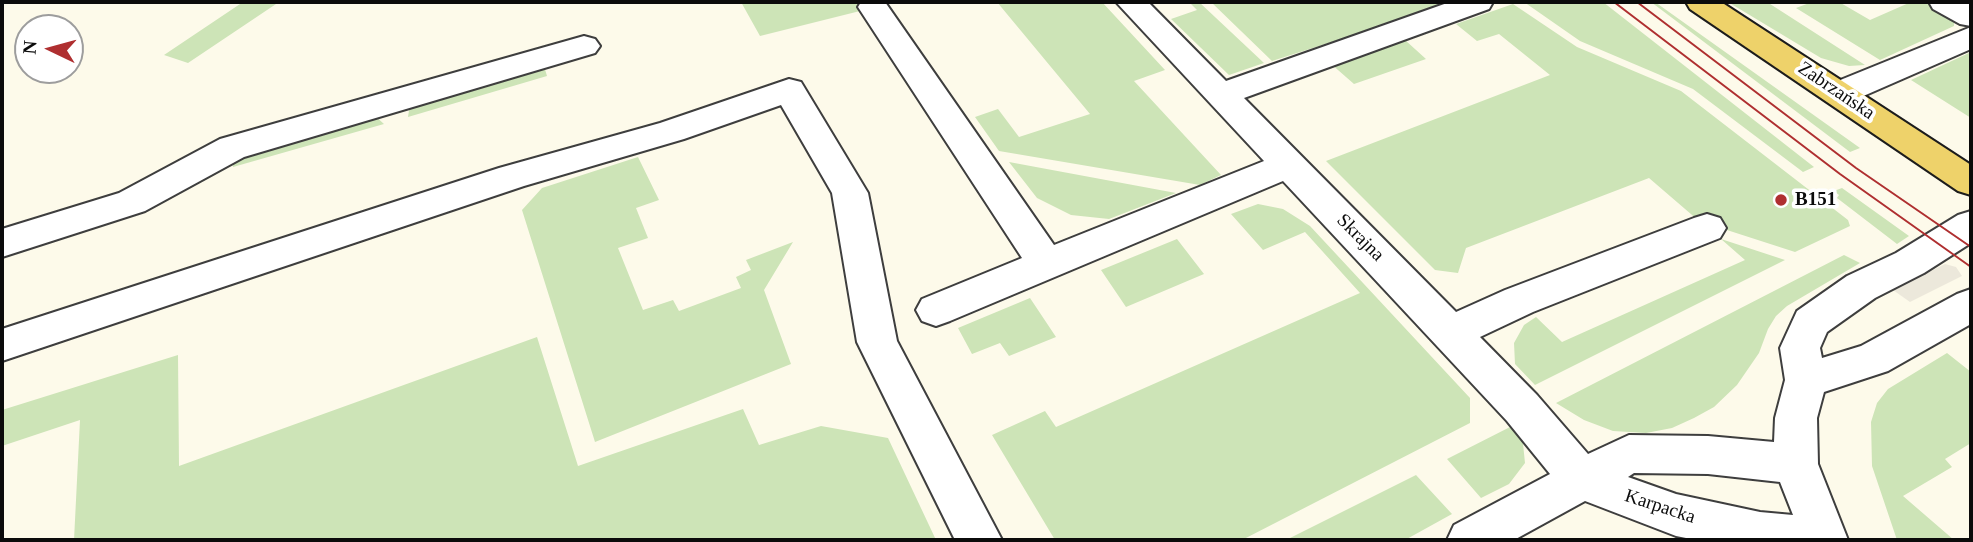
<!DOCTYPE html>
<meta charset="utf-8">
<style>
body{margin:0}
#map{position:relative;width:1973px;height:542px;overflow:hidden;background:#fdfaea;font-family:Georgia,serif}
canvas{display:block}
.frame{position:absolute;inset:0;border:4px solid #0b0b0b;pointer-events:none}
.north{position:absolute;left:14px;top:14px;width:70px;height:70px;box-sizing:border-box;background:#fff;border:2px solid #9d9d9d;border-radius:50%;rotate:275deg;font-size:19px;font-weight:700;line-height:28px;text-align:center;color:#0b0b0b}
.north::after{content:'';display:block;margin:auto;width:24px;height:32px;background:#af2f30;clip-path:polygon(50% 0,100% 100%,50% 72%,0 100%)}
</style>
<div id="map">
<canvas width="1973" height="542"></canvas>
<div class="frame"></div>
<div class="north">N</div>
</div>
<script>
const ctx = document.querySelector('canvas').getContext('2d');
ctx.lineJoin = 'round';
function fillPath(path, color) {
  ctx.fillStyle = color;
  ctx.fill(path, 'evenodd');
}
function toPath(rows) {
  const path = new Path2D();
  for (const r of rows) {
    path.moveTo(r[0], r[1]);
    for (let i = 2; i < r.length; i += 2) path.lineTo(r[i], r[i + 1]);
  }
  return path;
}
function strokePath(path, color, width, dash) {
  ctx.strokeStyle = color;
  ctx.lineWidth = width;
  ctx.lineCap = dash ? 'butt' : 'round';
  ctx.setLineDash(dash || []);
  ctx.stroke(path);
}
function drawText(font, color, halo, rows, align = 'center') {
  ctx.font = font + ' Georgia,serif';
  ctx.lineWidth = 7;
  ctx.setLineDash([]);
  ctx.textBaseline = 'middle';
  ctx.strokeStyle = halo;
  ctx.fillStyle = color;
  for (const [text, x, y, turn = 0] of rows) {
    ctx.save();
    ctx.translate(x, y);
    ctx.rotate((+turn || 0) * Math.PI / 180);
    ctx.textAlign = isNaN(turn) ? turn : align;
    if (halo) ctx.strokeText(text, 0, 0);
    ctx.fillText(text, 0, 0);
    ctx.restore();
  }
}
const green = toPath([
 [243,2,279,2,188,63,164,55],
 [741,2,863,2,868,9,760,36],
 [997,2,1102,2,1165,70,1134,81,1221,175,1200,185,999,151,975,117,998,109,1019,137,1090,114],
 [1189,2,1199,2,1264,63,1229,75,1171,19,1197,10],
 [1211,2,1457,2,1272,61],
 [1524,2,1603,2,1814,167,1803,172,1693,89,1580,41],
 [1651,2,1655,2,1860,148,1850,152],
 [1728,2,1767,2,1865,65,1849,66,1821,58],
 [1812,2,1839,2,1870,20,1911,2,1937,2,1948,8,1954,18,1954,26,1880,60,1796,8],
 [1513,4,1577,47,1681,91,1848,220,1850,226,1795,252,1699,221,1649,178,1466,248,1458,273,1435,270,1326,161,1550,75,1499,34,1477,41,1456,24],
 [1405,40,1426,59,1354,84,1330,63],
 [1971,52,1971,118,1911,80],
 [544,66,547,76,408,117,410,104],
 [373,114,384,124,233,167,232,154],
 [638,157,659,200,636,208,648,238,618,248,643,310,673,300,679,311,741,288,736,277,751,270,746,260,793,242,764,290,791,364,595,442,522,210,542,188],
 [1009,162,1176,193,1109,219,1071,215,1037,198],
 [1842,188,1909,236,1897,244,1837,198,1839,195,1834,191],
 [1258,204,1283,209,1310,226,1470,398,1470,423,1242,540,1055,540,992,435,1045,411,1056,427,1360,293,1305,232,1263,250,1231,214],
 [1177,239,1204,274,1126,307,1101,270],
 [1721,239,1785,260,1535,385,1515,364,1514,343,1524,325,1536,317,1562,342,1745,260],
 [1844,255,1860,263,1787,306,1776,316,1768,329,1759,353,1737,385,1714,407,1694,418,1672,428,1646,433,1613,431,1584,420,1556,403],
 [1030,298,1056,337,1009,356,1000,343,972,354,958,328],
 [537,337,578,466,743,409,759,445,821,426,888,438,936,540,74,540,80,420,2,446,2,410,178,355,179,466],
 [1947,353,1971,372,1971,443,1945,459,1952,467,1903,496,1954,540,1897,540,1872,466,1871,422,1877,403,1888,389],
 [1514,425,1522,434,1525,463,1509,484,1481,498,1447,459],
 [1416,475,1452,514,1405,540,1286,540]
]);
const plaza = toPath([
 [1945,264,1956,267,1962,276,1910,302,1893,290]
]);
const minor = toPath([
 [861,2,885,2,1054,245,1264,161,1116,2,1148,2,1226,81,1450,2,1493,2,1489,9,1244,98,1456,312,1505,290,1694,218,1707,214,1720,218,1726,228,1720,238,1533,312,1480,337,1537,395,1588,454,1629,435,1708,436,1774,442,1775,418,1785,380,1780,348,1797,311,1847,276,1896,253,1958,215,1971,211,1971,243,1924,273,1875,298,1827,332,1820,348,1822,358,1861,346,1957,294,1971,289,1971,324,1888,371,1824,392,1817,418,1818,464,1848,540,1696,540,1676,536,1585,501,1514,540,1447,540,1454,525,1550,474,1507,421,1283,181,950,321,936,326,922,321,916,310,922,299,1022,258,858,7,861,2],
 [1634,473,1708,474,1780,482,1793,515,1760,512,1676,494,1628,477,1634,473],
 [1929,2,1966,2,1971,4,1971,26,1960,24,1933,9,1929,2],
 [1971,27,1971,49,1852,101,1840,104,1828,101,1823,93,1828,85,1971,27],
 [584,36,595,39,600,46,595,53,244,157,145,211,2,257,2,229,119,193,220,139,584,36],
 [789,79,801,82,868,193,897,341,1002,540,955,540,857,342,832,193,781,105,684,139,524,186,2,361,2,329,499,168,660,123,789,79]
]);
const major = toPath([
 [1686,2,1721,2,1971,165,1971,195,1958,191,1690,9,1686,2]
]);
const tram = toPath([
 [1614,2,1840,174,1971,267],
 [1637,2,1856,168,1971,247]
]);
const markers = [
 [1781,200,7,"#af2f30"]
];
const streetNames = [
 ["Zabrzańska",1836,91,34],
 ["Skrajna",1360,238,45],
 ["Karpacka",1660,507,18]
];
const poiNames = [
 ["B151",1795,200]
];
fillPath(green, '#cde4b7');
fillPath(plaza, '#ece8db');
strokePath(minor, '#3e3e3e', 4);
strokePath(major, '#1c1c1c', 4);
fillPath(minor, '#fff');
fillPath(major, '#eed26a');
strokePath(tram, '#af2f30', 2);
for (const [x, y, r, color] of markers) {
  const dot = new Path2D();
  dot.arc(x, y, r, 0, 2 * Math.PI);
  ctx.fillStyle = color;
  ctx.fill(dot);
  strokePath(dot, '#fff', 2.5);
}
drawText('19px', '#0b0b0b', '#fff', streetNames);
drawText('bold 19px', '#0b0b0b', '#fff', poiNames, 'left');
</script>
